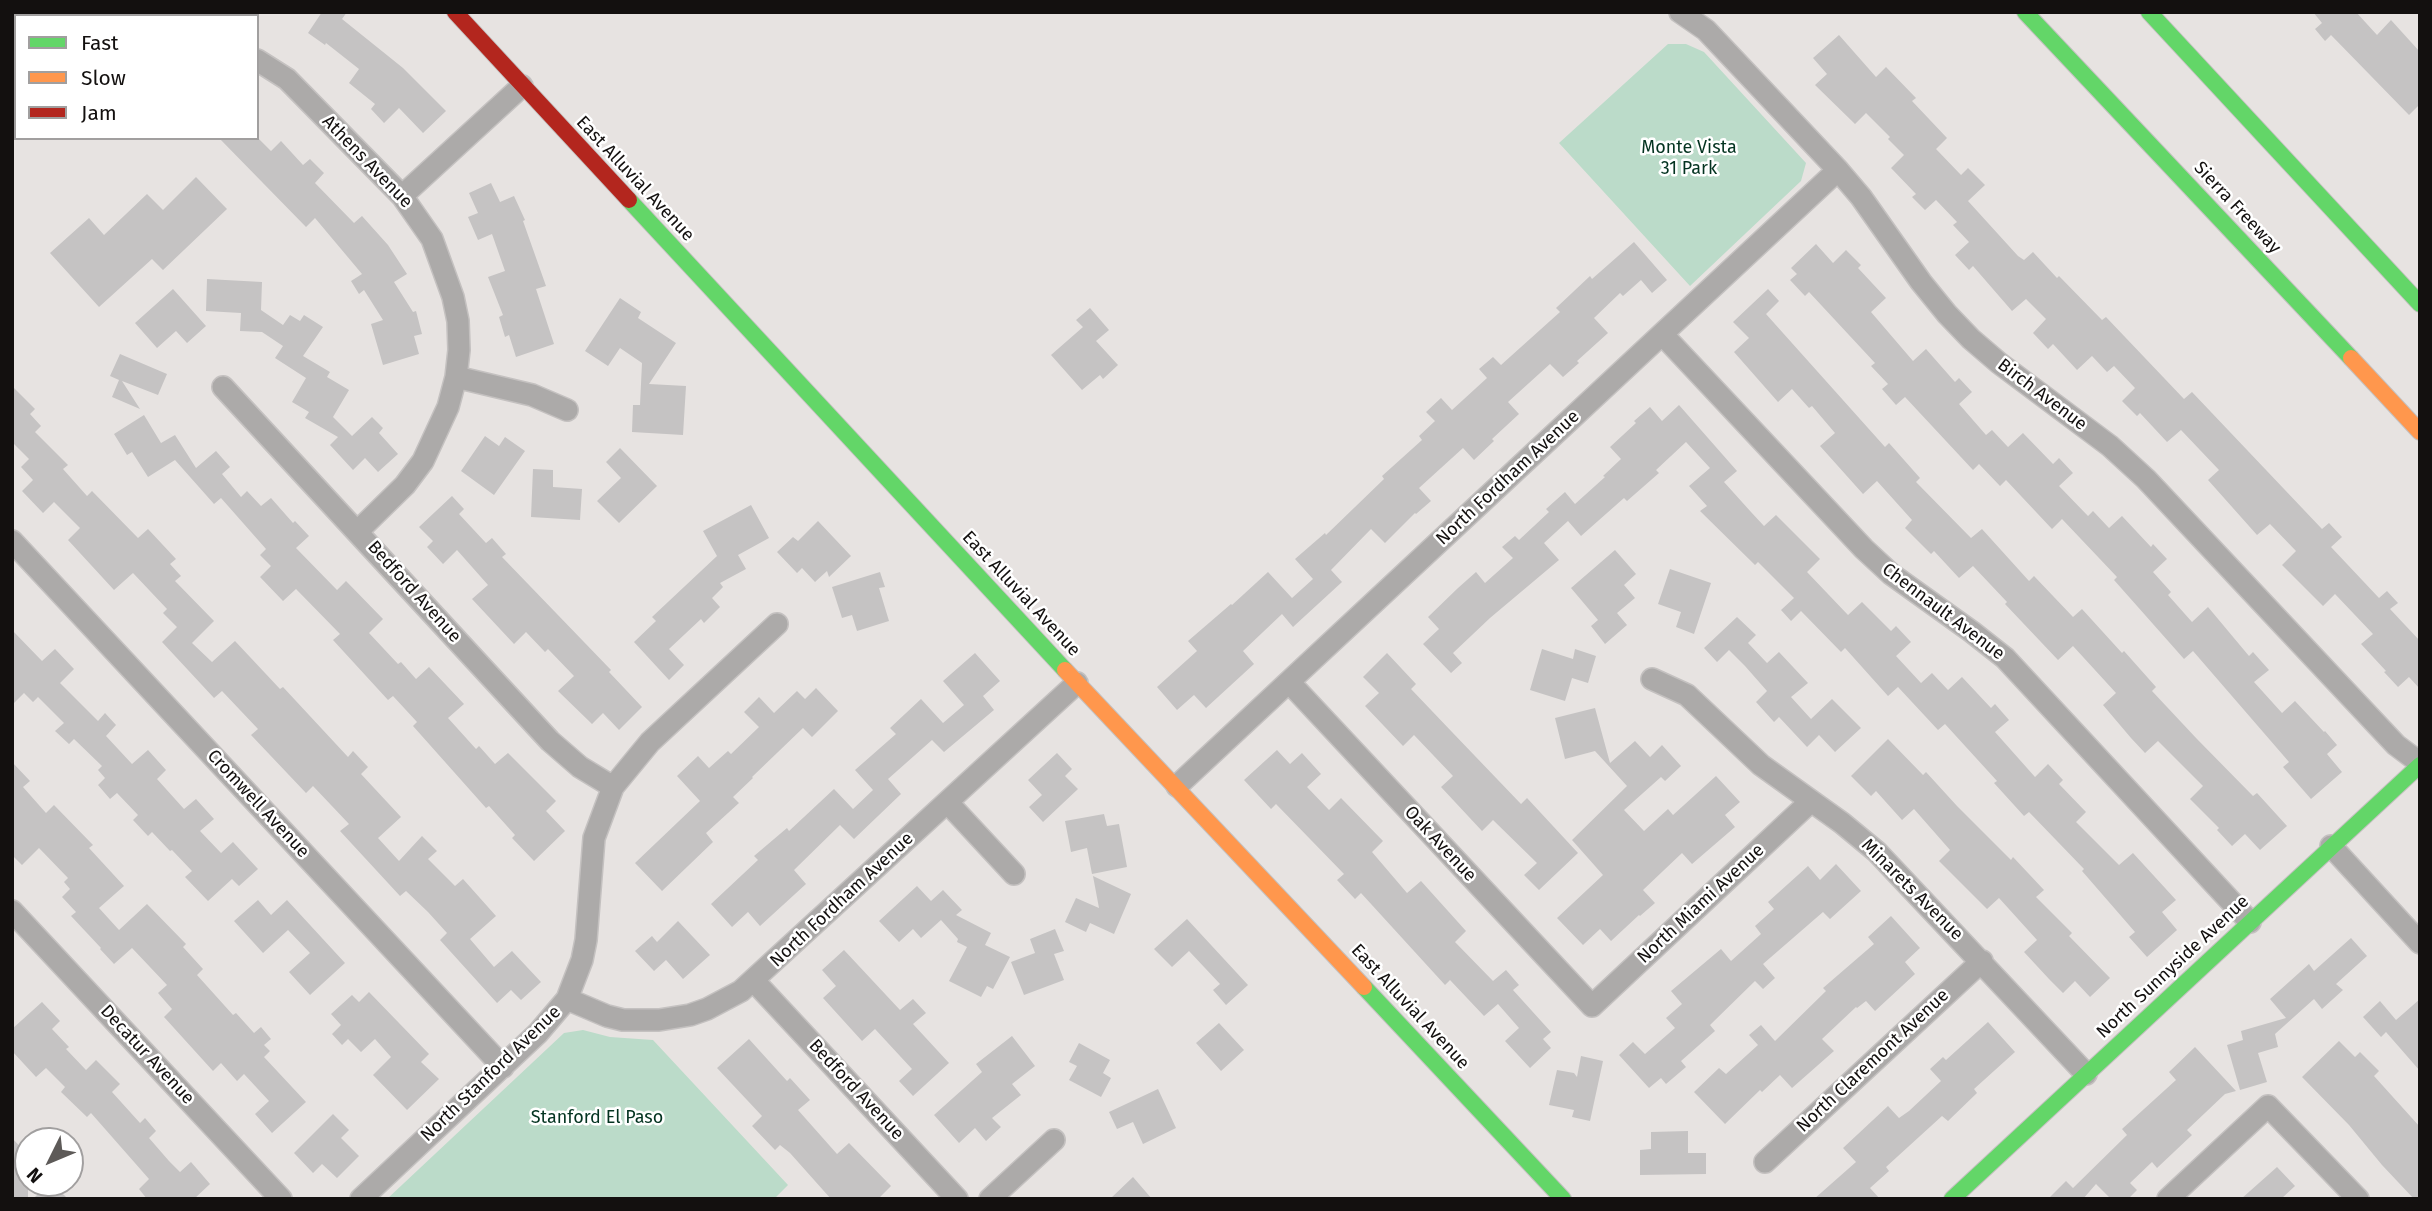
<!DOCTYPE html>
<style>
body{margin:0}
#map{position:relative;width:2432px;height:1211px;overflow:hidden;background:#e7e3e1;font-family:"Fira Sans",sans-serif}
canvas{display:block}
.frame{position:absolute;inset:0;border:14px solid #13100f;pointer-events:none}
.legend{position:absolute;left:14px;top:14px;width:245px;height:126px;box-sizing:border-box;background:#fff;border:2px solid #a19f9f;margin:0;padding:9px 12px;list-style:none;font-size:21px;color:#13100f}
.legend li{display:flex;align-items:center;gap:14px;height:35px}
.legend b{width:35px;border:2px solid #a19f9f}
.north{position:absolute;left:14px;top:1127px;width:70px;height:70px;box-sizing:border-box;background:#fff;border:2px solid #a19f9f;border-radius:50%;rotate:227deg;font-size:19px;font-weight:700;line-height:28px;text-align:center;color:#13100f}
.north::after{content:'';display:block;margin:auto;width:24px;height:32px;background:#5d5a58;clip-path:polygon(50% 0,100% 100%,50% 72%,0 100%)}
</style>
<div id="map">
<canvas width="2432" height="1211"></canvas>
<div class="frame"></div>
<ul class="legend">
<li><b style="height:9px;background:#63d668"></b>Fast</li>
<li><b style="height:9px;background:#ff974d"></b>Slow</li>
<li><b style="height:9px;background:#b3261e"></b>Jam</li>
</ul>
<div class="north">N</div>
</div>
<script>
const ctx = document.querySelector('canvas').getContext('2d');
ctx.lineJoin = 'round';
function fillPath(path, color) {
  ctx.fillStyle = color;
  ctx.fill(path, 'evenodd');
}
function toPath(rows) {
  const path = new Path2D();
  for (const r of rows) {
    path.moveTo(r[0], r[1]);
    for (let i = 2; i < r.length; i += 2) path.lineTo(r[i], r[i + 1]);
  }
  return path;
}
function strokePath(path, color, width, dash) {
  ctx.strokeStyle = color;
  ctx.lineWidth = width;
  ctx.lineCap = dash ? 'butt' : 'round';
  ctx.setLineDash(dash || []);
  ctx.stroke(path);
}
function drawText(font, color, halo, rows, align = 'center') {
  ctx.font = font + ' "Fira Sans",sans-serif';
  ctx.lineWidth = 5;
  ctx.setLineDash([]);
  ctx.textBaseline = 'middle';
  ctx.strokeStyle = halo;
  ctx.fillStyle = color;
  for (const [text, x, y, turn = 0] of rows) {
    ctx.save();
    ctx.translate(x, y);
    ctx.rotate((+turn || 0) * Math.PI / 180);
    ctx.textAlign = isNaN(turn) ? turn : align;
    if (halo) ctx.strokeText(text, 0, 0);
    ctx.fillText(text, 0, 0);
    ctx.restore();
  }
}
const green = toPath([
 [1668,44,1686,44,1704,52,1806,163,1801,181,1690,286,1559,143],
 [583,1030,610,1037,653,1040,788,1185,774,1199,387,1199,564,1033]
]);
const building = toPath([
 [322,12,347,12,342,19,403,68,446,111,423,133,399,108,384,123,371,109,375,104,349,83,359,69,326,43,325,45,308,33],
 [2313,12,2356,12,2377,35,2391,20,2420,52,2420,104,2409,115,2331,35,2325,41,2315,29,2322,23],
 [1839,35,1876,77,1886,67,1916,98,1912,101,1947,138,1936,149,1961,175,1968,168,1985,185,1968,201,2018,256,2024,260,2033,252,2057,278,2059,276,2102,320,2106,317,2184,399,2192,392,2322,529,2329,523,2342,537,2331,547,2379,598,2387,591,2398,603,2390,609,2420,641,2420,689,2409,677,2398,687,2384,672,2386,671,2361,644,2373,634,2335,594,2323,606,2282,565,2296,551,2270,524,2257,535,2208,480,2219,470,2181,430,2167,442,2140,413,2137,416,2122,401,2135,388,2114,366,2107,372,2092,356,2077,370,2053,344,2048,349,2033,333,2046,319,2026,299,2012,311,1973,266,1969,270,1955,255,1969,242,1953,225,1957,222,1936,200,1925,210,1912,197,1916,194,1891,168,1904,155,1888,139,1890,137,1866,113,1855,124,1815,85,1827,74,1813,58],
 [219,138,258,138,271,151,281,141,303,165,310,159,324,173,315,183,354,223,362,216,388,245,407,274,394,282,413,312,416,311,422,334,414,336,419,354,383,365,371,324,383,320,364,290,359,294,351,281,362,274,315,218,306,227],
 [196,177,227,209,163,270,152,259,99,307,50,253,89,218,104,235,147,194,163,210],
 [491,183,500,202,514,196,525,220,523,221,546,286,536,289,554,344,516,357,509,335,505,337,499,317,503,315,488,277,505,271,492,234,478,240,468,217,478,213,469,193],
 [1634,242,1667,280,1652,293,1641,280,1623,296,1620,293,1594,318,1608,333,1577,361,1579,363,1563,377,1550,364,1508,402,1519,414,1492,439,1494,441,1474,460,1463,448,1419,488,1431,501,1416,514,1415,513,1385,543,1371,529,1331,570,1342,582,1293,627,1282,614,1243,651,1254,664,1206,708,1194,695,1177,710,1157,687,1197,651,1188,641,1231,604,1232,605,1268,572,1292,598,1313,579,1295,559,1325,533,1326,535,1384,479,1382,476,1422,440,1419,436,1435,421,1426,412,1441,398,1452,410,1487,378,1479,369,1493,357,1501,365,1560,312,1556,308,1590,276,1592,279],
 [1816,244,1833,263,1846,250,1861,265,1858,268,1886,298,1871,312,1913,361,1926,349,1955,382,1959,378,1972,392,1959,404,1986,435,1992,430,2008,447,2023,433,2053,464,2059,458,2073,473,2059,486,2088,516,2093,511,2109,528,2122,516,2151,547,2153,544,2167,559,2153,572,2171,592,2168,595,2192,622,2208,607,2249,656,2253,652,2269,670,2254,682,2282,713,2295,701,2324,732,2325,731,2337,745,2327,754,2342,772,2311,799,2283,767,2289,762,2193,651,2184,659,2114,580,2117,577,2062,519,2052,529,2006,480,2000,486,1979,464,1973,470,1905,397,1896,405,1882,389,1888,384,1871,366,1875,363,1809,292,1805,296,1790,280,1797,274,1791,268],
 [207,279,262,282,261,310,283,325,290,315,300,321,304,315,323,327,303,356,330,372,327,377,349,390,333,417,352,436,372,417,383,428,379,433,398,454,378,472,365,458,353,470,330,445,338,437,305,418,309,412,292,402,306,378,275,358,283,346,262,332,240,331,241,313,206,311],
 [173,289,206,326,187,343,176,331,157,348,135,323],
 [1768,289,1779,301,1766,314,1885,447,1889,443,1920,478,1916,482,1971,538,1982,529,2029,581,2034,576,2073,617,2082,609,2122,653,2124,651,2156,687,2152,691,2197,739,2253,796,2257,793,2287,826,2260,850,2245,834,2232,846,2217,830,2219,828,2190,799,2203,786,2158,741,2145,753,2131,738,2103,705,2116,693,2073,646,2058,660,2005,604,2007,602,1973,566,1959,578,1934,551,1931,554,1905,528,1912,520,1877,481,1863,494,1820,446,1835,433,1812,406,1809,408,1792,389,1778,402,1734,352,1749,338,1733,322],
 [620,298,641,312,638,318,676,343,649,384,686,386,683,435,632,432,633,405,640,405,642,363,620,348,608,366,585,351],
 [1090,308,1109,330,1096,341,1118,365,1103,379,1100,375,1082,390,1051,355,1083,327,1076,320],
 [120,354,167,374,158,395,122,381,140,409,112,397,119,380,110,376],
 [12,386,35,409,30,414,41,426,35,432,68,465,63,469,87,496,92,491,138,538,148,529,176,559,170,564,181,576,175,581,214,621,192,643,212,662,235,641,280,689,283,687,348,757,353,751,368,767,361,774,401,817,378,838,399,861,422,836,437,851,428,859,455,886,463,879,496,916,470,939,494,967,512,951,541,982,521,1000,511,990,497,1003,440,940,447,933,428,912,406,891,400,896,340,831,349,824,313,786,306,793,251,735,258,729,222,691,214,698,162,642,177,627,163,613,167,609,133,573,114,590,68,540,80,528,54,502,43,513,22,491,33,480,21,467,29,459,12,442],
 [1679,405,1737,471,1724,482,1751,512,1764,526,1776,515,1820,559,1807,572,1848,615,1862,602,1891,631,1896,626,1911,642,1896,656,1921,683,1932,673,1948,690,1962,677,1991,708,1995,704,2009,720,1995,732,2035,777,2048,764,2063,780,2059,784,2086,812,2076,822,2119,865,2133,853,2176,900,2162,912,2177,930,2147,957,2129,937,2135,932,2082,871,2084,869,2029,812,2024,816,1994,783,1997,781,1945,724,1938,730,1898,687,1888,696,1845,648,1841,652,1801,611,1791,621,1781,610,1794,598,1758,562,1755,565,1700,511,1707,506,1689,486,1710,468,1686,442,1656,470,1659,473,1627,501,1624,498,1581,536,1568,521,1544,543,1559,560,1490,618,1453,653,1462,663,1451,673,1423,644,1439,629,1428,617,1458,588,1476,572,1485,583,1513,558,1502,547,1515,536,1519,540,1549,512,1546,509,1565,492,1575,504,1605,477,1603,476,1621,459,1610,447,1636,423,1634,421,1650,407,1662,421],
 [144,415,161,443,175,435,196,468,216,451,230,467,222,474,241,497,247,491,261,506,271,498,293,523,295,521,309,536,296,548,337,590,346,581,383,619,369,633,398,664,401,662,416,679,429,667,464,704,448,718,476,749,479,746,495,764,508,753,556,801,546,811,565,831,534,861,512,838,515,835,489,806,486,808,413,726,417,722,393,696,388,700,333,640,340,634,296,589,283,601,260,577,271,566,260,555,266,549,221,498,214,504,175,460,148,477,132,452,127,455,114,434],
 [485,436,499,446,505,437,525,451,494,495,461,471],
 [620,448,657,486,619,523,597,501,621,478,606,462],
 [533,469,553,470,553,487,582,489,580,520,531,517],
 [452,496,464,509,459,514,486,543,492,538,506,554,502,557,611,670,609,672,642,707,619,730,603,713,592,724,558,691,574,676,548,649,545,652,526,632,514,644,472,599,488,585,457,550,443,564,427,547,433,541,419,527],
 [751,505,769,538,738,555,746,569,720,583,723,587,712,598,720,607,704,623,701,619,669,649,684,665,669,680,634,642,656,621,652,617,717,556,703,531],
 [818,521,851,556,829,577,827,571,815,582,802,568,797,573,777,552,793,537,798,541],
 [1615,550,1636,574,1624,585,1635,598,1617,613,1627,625,1605,644,1591,626,1598,620,1571,588],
 [1670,569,1711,583,1694,634,1676,627,1681,612,1658,604],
 [880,572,885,587,879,588,889,621,857,631,852,615,842,618,832,587],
 [1737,617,1756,635,1748,643,1767,663,1779,652,1808,683,1791,697,1811,719,1832,699,1861,728,1835,752,1819,735,1807,747,1779,717,1774,722,1756,702,1767,691,1745,666,1729,650,1717,662,1704,648],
 [12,630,42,661,55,649,74,669,60,683,98,721,105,713,116,725,106,736,132,764,148,750,166,770,157,779,184,809,196,799,214,819,200,831,221,853,233,842,258,869,239,886,232,879,208,901,185,877,192,871,172,850,170,851,152,832,148,836,133,820,138,815,117,793,110,799,98,785,105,778,98,770,102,766,74,739,69,744,55,731,64,723,38,697,33,702,24,693,12,705],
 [1542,649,1573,659,1575,649,1596,656,1588,683,1572,678,1565,701,1530,690],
 [975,653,1000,681,983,696,994,710,944,752,932,740,888,779,901,794,854,839,840,825,794,870,806,884,760,926,748,912,732,927,711,904,758,860,754,856,787,828,789,831,834,789,853,809,873,790,855,770,896,734,890,728,921,699,943,723,964,705,943,681],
 [1387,653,1416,684,1411,689,1452,732,1521,804,1527,798,1578,853,1539,890,1524,875,1537,863,1493,820,1482,831,1441,787,1453,776,1414,735,1403,746,1365,706,1379,693,1363,677],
 [816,688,838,711,812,737,803,728,752,777,753,778,733,797,739,803,706,833,713,842,662,891,635,863,700,801,677,776,698,756,709,768,728,751,731,754,759,727,744,712,759,697,774,713,797,691,805,699],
 [1595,708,1610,763,1635,741,1650,757,1662,745,1681,766,1665,781,1661,777,1624,810,1644,831,1668,809,1673,815,1716,776,1740,802,1725,815,1735,827,1692,864,1682,853,1643,890,1655,903,1640,916,1639,915,1611,941,1600,929,1583,945,1557,918,1603,875,1572,840,1627,786,1595,751,1565,759,1555,718],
 [1888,739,1923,775,1926,772,1957,806,2011,860,2013,857,2044,890,2036,897,2072,933,2069,936,2110,978,2090,997,2075,981,2063,993,2049,979,2024,952,2037,940,1999,898,1987,909,1939,861,1950,850,1914,809,1902,820,1876,791,1871,796,1851,776],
 [1277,750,1290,764,1302,753,1321,774,1307,787,1329,810,1341,798,1383,841,1372,852,1407,893,1421,881,1466,931,1455,942,1493,981,1506,970,1519,985,1513,990,1551,1032,1543,1039,1551,1048,1530,1068,1505,1041,1519,1028,1498,1004,1484,1016,1450,980,1445,985,1361,893,1355,899,1337,880,1344,874,1276,804,1271,809,1244,780],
 [1057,753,1072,769,1065,776,1078,789,1043,822,1029,807,1042,795,1028,780],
 [12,762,30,781,23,787,46,813,54,805,93,845,89,848,124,886,99,908,119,930,147,904,186,944,183,947,203,969,197,975,233,1015,236,1013,254,1033,261,1027,271,1039,264,1045,270,1051,264,1057,306,1102,272,1133,255,1114,269,1101,244,1074,237,1081,221,1063,213,1071,164,1017,172,1009,158,993,167,985,132,948,114,964,100,949,101,948,71,916,76,912,62,897,70,889,64,882,68,878,39,848,22,865,12,855],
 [1104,814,1107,826,1119,824,1127,867,1092,874,1087,848,1071,852,1065,821],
 [1836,864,1861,891,1830,919,1823,912,1763,964,1775,978,1763,989,1755,981,1710,1025,1715,1031,1681,1061,1686,1067,1666,1084,1661,1078,1649,1088,1619,1055,1633,1042,1645,1054,1675,1028,1666,1018,1682,1004,1671,991,1721,949,1731,961,1761,934,1755,926,1774,909,1768,902,1808,866,1820,880],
 [1093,876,1131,894,1114,934,1090,923,1086,932,1065,922,1076,898,1099,908],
 [917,886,931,901,943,890,962,910,956,915,991,933,985,945,1010,957,993,989,987,986,981,997,949,981,967,947,957,942,958,939,941,920,921,938,913,929,899,942,879,921],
 [258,900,271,915,287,900,345,963,310,995,289,972,310,953,288,930,263,953,234,921],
 [1891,916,1920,948,1905,962,1915,974,1875,1011,1866,1001,1857,1008,1856,1007,1822,1039,1834,1051,1792,1088,1780,1075,1762,1092,1760,1090,1725,1124,1694,1092,1719,1068,1726,1074,1758,1045,1749,1035,1761,1025,1775,1041,1826,991,1823,988,1874,944,1868,937],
 [1187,919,1248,985,1226,1005,1213,990,1220,984,1189,951,1172,967,1154,949],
 [678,921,710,955,683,979,666,960,654,971,635,951,652,936,657,942],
 [1055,929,1064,951,1054,954,1064,980,1024,995,1011,962,1035,953,1030,939],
 [2351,938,2367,956,2336,984,2343,990,2322,1009,2314,999,2275,1034,2278,1047,2258,1053,2267,1082,2240,1090,2227,1045,2243,1040,2241,1031,2286,1018,2270,999,2309,964,2314,971],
 [844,950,900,1010,913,999,926,1013,913,1024,949,1063,913,1096,899,1081,912,1069,875,1029,862,1041,823,998,836,986,822,970],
 [369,992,429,1054,421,1062,439,1079,407,1110,373,1075,391,1057,375,1039,361,1052,348,1039,342,1045,332,1034,341,1025,331,1014,352,995,359,1002],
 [2420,999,2420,1071,2386,1032,2381,1037,2363,1017,2380,1001,2396,1020],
 [42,1002,60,1021,52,1029,69,1047,66,1049,86,1070,96,1060,120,1084,112,1092,140,1123,145,1118,156,1131,149,1138,169,1161,180,1172,191,1162,210,1184,194,1199,147,1199,139,1189,149,1179,91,1113,87,1117,61,1092,65,1087,46,1068,36,1077,12,1051,12,1029],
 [1988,1022,2015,1052,1974,1089,1977,1093,1948,1121,1942,1116,1886,1167,1889,1171,1870,1188,1880,1199,1814,1199,1856,1162,1843,1148,1888,1106,1899,1118,1909,1111,1941,1081,1930,1069,1943,1057,1946,1060],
 [1219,1023,1244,1050,1221,1071,1196,1043],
 [1012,1036,1035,1066,1012,1084,1021,1095,992,1118,1001,1127,986,1141,975,1128,959,1143,934,1115,982,1072,976,1064],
 [749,1039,787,1081,790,1078,810,1100,798,1110,837,1154,849,1143,891,1186,878,1199,831,1199,790,1153,780,1145,775,1150,752,1126,762,1116,717,1068],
 [2339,1041,2355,1057,2360,1052,2379,1071,2374,1076,2420,1127,2420,1199,2414,1199,2382,1165,2349,1125,2302,1077],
 [1079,1043,1110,1060,1103,1073,1111,1078,1101,1097,1069,1080,1077,1066,1069,1062],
 [2195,1047,2236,1091,2225,1094,2187,1130,2192,1135,2157,1168,2152,1162,2130,1183,2137,1190,2128,1199,2111,1199,2096,1184,2083,1199,2048,1199,2066,1181,2073,1188,2127,1135,2122,1129,2176,1080,2169,1072],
 [1581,1056,1603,1061,1590,1121,1572,1117,1574,1110,1549,1105,1557,1070,1574,1073,1577,1077],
 [1158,1089,1176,1128,1143,1144,1133,1122,1117,1129,1109,1112],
 [333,1114,349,1130,341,1138,359,1156,337,1178,322,1164,313,1173,294,1153],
 [1688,1131,1688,1153,1706,1153,1706,1174,1640,1175,1640,1150,1651,1149,1651,1132],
 [12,1138,28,1155,28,1199,12,1199],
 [2277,1167,2295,1186,2281,1199,2241,1199],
 [1133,1177,1152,1199,1110,1199],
 [49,1183,52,1183,68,1199,33,1199]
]);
const street = toPath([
 [1680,12,1706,30,1838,170,1861,197,1921,282,1947,314,1971,339,1999,363,2110,446,2146,479,2396,745,2420,763],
 [257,60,287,79,402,196,432,239,453,297,458,321,459,350,456,377,448,407,423,461,405,485,358,531],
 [402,196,522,86],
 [1662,334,1864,549,1891,574,1972,632,2005,658,2250,922],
 [456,377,532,395,567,410],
 [223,387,550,741,580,767,613,787],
 [12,541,503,1067],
 [1652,679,1687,695,1761,765,1842,823,1877,852,2086,1074],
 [1289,682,1592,1006,1810,802],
 [1177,786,1838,170],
 [948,803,1014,874],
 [2331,846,2420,943],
 [12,911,281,1199],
 [754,981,957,1199],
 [567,999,607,1016,623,1020,659,1020,690,1015,707,1009,741,991,1077,683],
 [1765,1162,1982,961],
 [361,1199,538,1033,567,999,582,960,586,940,594,838,613,787,650,742,777,624],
 [990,1199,1054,1140],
 [2168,1199,2268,1106,2358,1199]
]);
const fast = toPath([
 [2025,12,2351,358],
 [2149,12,2420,304],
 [629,200,1065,670],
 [1364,987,1563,1199],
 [1952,1199,2420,765]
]);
const slow = toPath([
 [12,17,17,12],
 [2351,358,2420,432],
 [1065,670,1364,987]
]);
const jam = toPath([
 [455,12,629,200]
]);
const parkNames = [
 ["Monte Vista",1689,148],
 ["31 Park",1689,169],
 ["Stanford El Paso",597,1118]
];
const streetNames = [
 ["Athens Avenue",367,162,46],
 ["East Alluvial Avenue",635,179,47],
 ["Sierra Freeway",2237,208,47],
 ["Birch Avenue",2042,395,37],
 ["North Fordham Avenue",1508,478,-43],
 ["Bedford Avenue",414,592,48],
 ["East Alluvial Avenue",1021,594,47],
 ["Chennault Avenue",1943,612,37],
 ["Cromwell Avenue",258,804,47],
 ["Oak Avenue",1440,844,47],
 ["Minarets Avenue",1912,890,45],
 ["North Fordham Avenue",842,900,-43],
 ["North Miami Avenue",1701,904,-43],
 ["North Sunnyside Avenue",2173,967,-43],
 ["East Alluvial Avenue",1410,1007,47],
 ["Decatur Avenue",147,1055,47],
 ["North Claremont Avenue",1873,1061,-43],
 ["North Stanford Avenue",491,1074,-44],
 ["Bedford Avenue",856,1090,47]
];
fillPath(green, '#bbdbc9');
fillPath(building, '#c5c3c3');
strokePath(street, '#c4c1c0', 24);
strokePath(fast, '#c4c1c0', 18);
strokePath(slow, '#c4c1c0', 18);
strokePath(jam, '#c4c1c0', 18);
strokePath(street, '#acaaa9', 21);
strokePath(fast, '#63d668', 16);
strokePath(slow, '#ff974d', 16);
strokePath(jam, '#b3261e', 16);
drawText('18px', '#033320', '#fff', parkNames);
drawText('18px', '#13100f', '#fff', streetNames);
</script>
